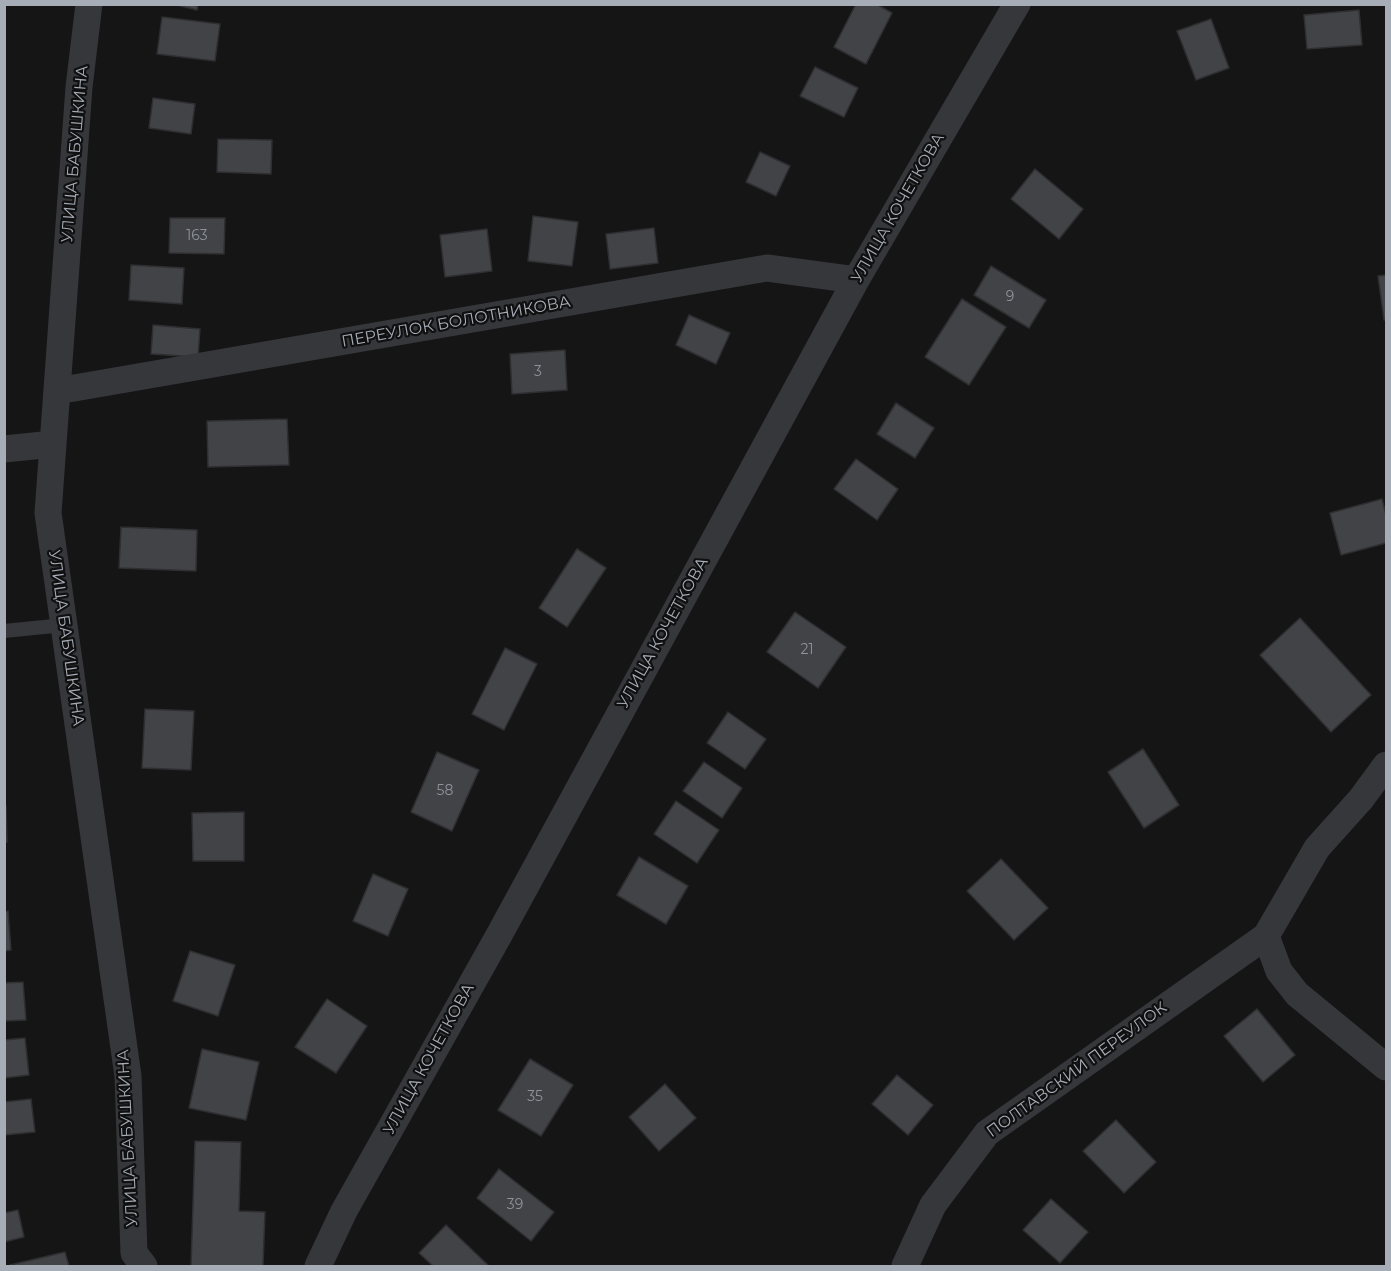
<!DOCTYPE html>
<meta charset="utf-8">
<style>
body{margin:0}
#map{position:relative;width:1391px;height:1271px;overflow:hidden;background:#151516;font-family:Montserrat,sans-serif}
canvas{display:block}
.frame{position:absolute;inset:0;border:6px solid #a6adb7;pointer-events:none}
</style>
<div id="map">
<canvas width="1391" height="1271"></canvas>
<div class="frame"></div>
</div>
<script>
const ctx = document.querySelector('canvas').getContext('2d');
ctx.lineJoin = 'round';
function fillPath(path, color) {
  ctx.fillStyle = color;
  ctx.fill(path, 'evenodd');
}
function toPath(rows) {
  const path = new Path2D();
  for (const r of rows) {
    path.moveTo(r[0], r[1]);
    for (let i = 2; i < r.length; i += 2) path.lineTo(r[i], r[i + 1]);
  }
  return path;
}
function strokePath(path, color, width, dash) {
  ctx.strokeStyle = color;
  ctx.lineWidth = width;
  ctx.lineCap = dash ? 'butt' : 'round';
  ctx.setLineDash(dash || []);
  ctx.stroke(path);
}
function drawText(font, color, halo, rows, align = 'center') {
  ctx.font = font + ' Montserrat,sans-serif';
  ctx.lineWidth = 4.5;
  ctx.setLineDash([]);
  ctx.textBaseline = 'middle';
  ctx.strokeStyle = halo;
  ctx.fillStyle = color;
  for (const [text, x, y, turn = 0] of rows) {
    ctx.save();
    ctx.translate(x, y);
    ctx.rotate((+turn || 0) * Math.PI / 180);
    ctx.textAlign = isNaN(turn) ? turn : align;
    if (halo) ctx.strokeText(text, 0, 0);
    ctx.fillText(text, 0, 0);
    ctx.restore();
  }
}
const building = toPath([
 [173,4,198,4,197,10,173,4],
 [856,4,876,4,892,13,866,64,834,47,856,4],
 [1359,10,1362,45,1307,49,1304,15,1359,10],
 [162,17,220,24,215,61,157,54,162,17],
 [1211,19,1229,68,1196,80,1177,31,1211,19],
 [815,67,858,88,844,117,800,96,815,67],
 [153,98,195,104,191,134,149,128,153,98],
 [218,139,272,140,271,174,217,172,218,139],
 [760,152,790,166,776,196,746,182,760,152],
 [1035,169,1083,209,1059,239,1011,199,1035,169],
 [533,216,578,222,572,266,528,261,533,216],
 [170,218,225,218,224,254,169,253,170,218],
 [654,228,658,263,610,269,606,234,654,228],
 [487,229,492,271,445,277,440,235,487,229],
 [131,265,184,268,182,304,129,300,131,265],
 [991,266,1046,300,1029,328,974,295,991,266],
 [1386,275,1386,320,1384,320,1378,276,1386,275],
 [962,299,1006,327,969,385,925,357,962,299],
 [689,315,730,333,716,364,676,345,689,315],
 [153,325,200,329,198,357,151,354,153,325],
 [565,350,567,390,512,394,510,354,565,350],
 [896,403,934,428,915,458,877,434,896,403],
 [287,419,289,465,208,467,207,421,287,419],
 [856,459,898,489,877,520,834,489,856,459],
 [1382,499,1386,515,1386,543,1341,555,1330,513,1382,499],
 [121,527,197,530,196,571,119,568,121,527],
 [577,549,606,568,567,627,539,608,577,549],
 [795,612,846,647,818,688,767,652,795,612],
 [1300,618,1371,695,1331,732,1260,655,1300,618],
 [505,648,537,664,504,730,472,714,505,648],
 [145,709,194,711,191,770,142,768,145,709],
 [728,712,766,739,745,769,707,743,728,712],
 [1143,749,1179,805,1144,828,1108,772,1143,749],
 [437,752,479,770,452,831,411,812,437,752],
 [704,762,742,788,722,818,683,791,704,762],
 [676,801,719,830,697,863,654,834,676,801],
 [4,806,6,806,7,842,4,842,4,806],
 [244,812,244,861,193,861,192,813,244,812],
 [639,857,688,886,666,924,617,895,639,857],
 [1001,859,1048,908,1014,940,967,891,1001,859],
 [373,874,408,889,388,936,353,921,373,874],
 [8,911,11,950,4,951,4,912,8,911],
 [190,951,235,965,218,1016,173,1001,190,951],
 [23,982,26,1020,4,1021,4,983,23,982],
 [327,999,367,1026,336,1073,295,1047,327,999],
 [1257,1009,1295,1055,1263,1082,1224,1036,1257,1009],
 [25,1038,29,1075,4,1078,4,1040,25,1038],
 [202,1049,259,1062,246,1120,189,1108,202,1049],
 [530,1059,573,1085,541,1136,498,1110,530,1059],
 [897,1075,933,1105,908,1135,872,1104,897,1075],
 [665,1084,696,1118,659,1151,629,1117,665,1084],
 [31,1099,35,1132,4,1135,4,1102,31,1099],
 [1116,1120,1156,1162,1124,1193,1083,1151,1116,1120],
 [195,1141,241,1142,239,1211,265,1212,263,1266,191,1266,195,1141],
 [499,1169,554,1212,531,1241,477,1198,499,1169],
 [1051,1199,1088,1232,1060,1263,1023,1230,1051,1199],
 [18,1210,24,1237,4,1242,4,1213,18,1210],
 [446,1225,488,1265,487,1266,433,1266,419,1253,446,1225],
 [65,1252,69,1266,10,1266,10,1265,65,1252]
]);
const lane = toPath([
 [4,631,64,625]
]);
const street = toPath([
 [89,4,79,87,48,513,128,1076,134,1253,144,1266],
 [57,391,767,268,856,280],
 [4,449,53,444],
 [1386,765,1361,799,1317,848,1266,936,1279,971,1297,994,1386,1067],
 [318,1266,344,1211,498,937,856,280,1017,4],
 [905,1266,933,1205,987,1133,1266,936]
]);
const numberNames = [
 ["163",197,236],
 ["9",1010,297],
 ["3",538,372],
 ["21",807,650],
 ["58",445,791],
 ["35",535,1097],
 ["39",515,1205]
];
const streetNames = [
 ["УЛИЦА БАБУШКИНА",75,154,-85],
 ["УЛИЦА КОЧЕТКОВА",898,208,-60],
 ["ПЕРЕУЛОК БОЛОТНИКОВА",456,322,-10],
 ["УЛИЦА КОЧЕТКОВА",663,633,-61],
 ["УЛИЦА БАБУШКИНА",66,638,82],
 ["УЛИЦА КОЧЕТКОВА",429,1059,-61],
 ["ПОЛТАВСКИЙ ПЕРЕУЛОК",1077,1070,-36],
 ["УЛИЦА БАБУШКИНА",128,1138,-93]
];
fillPath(building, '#414346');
strokePath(building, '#2f2f32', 1.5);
strokePath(lane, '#36373b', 14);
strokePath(street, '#36373b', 27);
drawText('14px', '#8d929b', null, numberNames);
drawText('16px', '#a6adb7', '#101011', streetNames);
</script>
